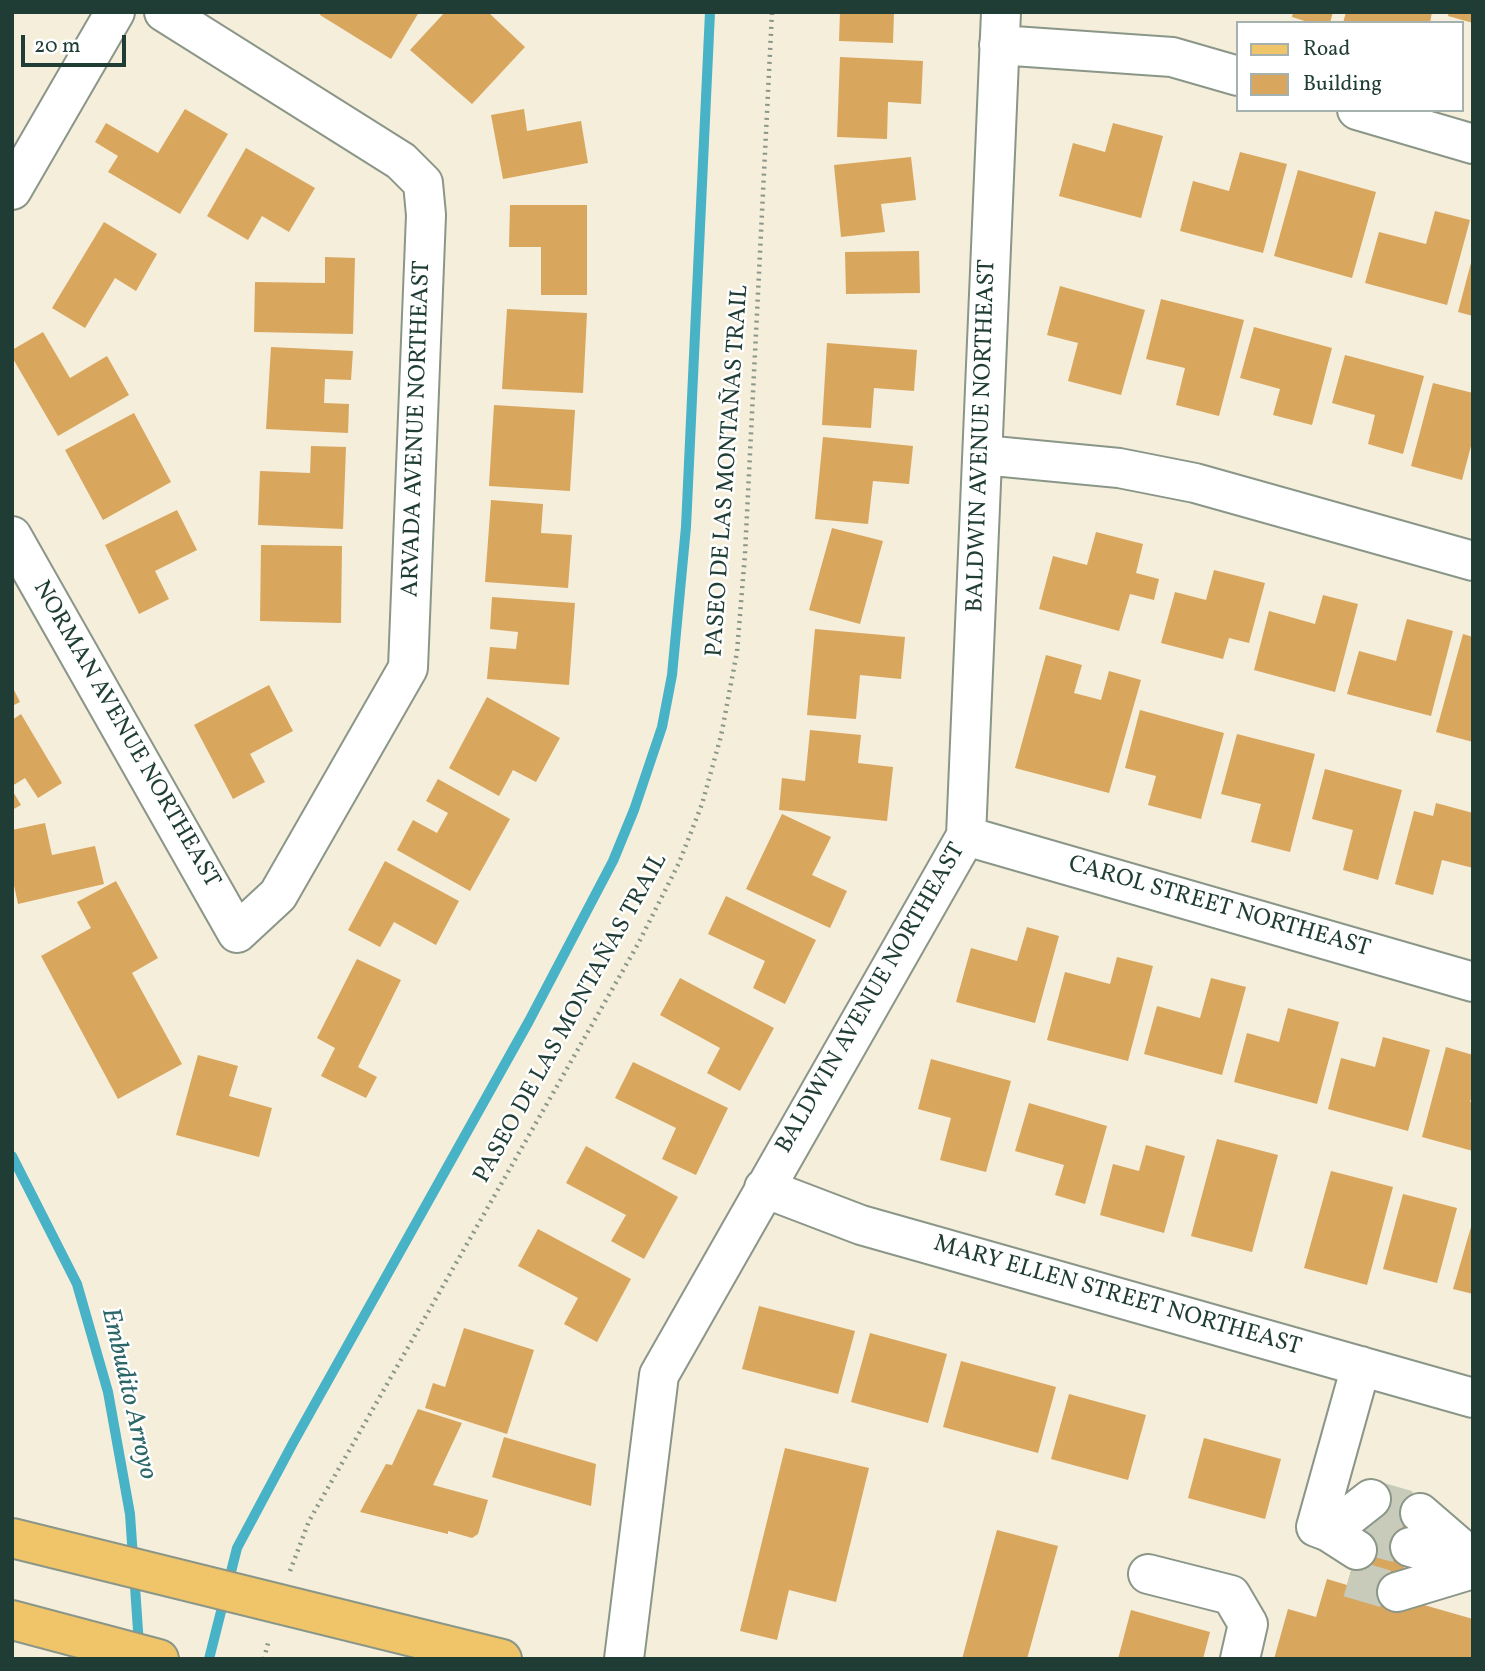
<!DOCTYPE html>
<meta charset="utf-8">
<style>
body{margin:0}
#map{position:relative;width:1485px;height:1671px;overflow:hidden;background:#f4eedb;font-family:Vollkorn,serif}
canvas{display:block}
.frame{position:absolute;inset:0;border:14px solid #1f3d34;pointer-events:none}
.legend{position:absolute;left:1236px;top:21px;width:228px;height:91px;box-sizing:border-box;background:#fff;border:2px solid #a5b1ae;margin:0;padding:9px 12px;list-style:none;font-size:21px;color:#1f3d34}
.legend li{display:flex;align-items:center;gap:14px;height:35px}
.legend b{width:35px;border:2px solid #a5b1ae}
.scale{position:absolute;left:21px;top:35px;width:105px;height:32px;box-sizing:border-box;border:4px solid #1f3d34;border-top:0;padding-left:9px;font-size:21px;line-height:24px;white-space:nowrap;color:#1f3d34;-webkit-text-stroke:5px #fff;paint-order:stroke}
</style>
<div id="map">
<canvas width="1485" height="1671"></canvas>
<div class="frame"></div>
<ul class="legend">
<li><b style="height:9px;background:#f0c469"></b>Road</li>
<li><b style="height:19px;background:#d9a65e"></b>Building</li>
</ul>
<div class="scale">20 m</div>
</div>
<script>
const ctx = document.querySelector('canvas').getContext('2d');
ctx.lineJoin = 'round';
function toPath(rows) {
  const path = new Path2D();
  for (const r of rows) {
    path.moveTo(r[0], r[1]);
    for (let i = 2; i < r.length; i += 2) path.lineTo(r[i], r[i + 1]);
  }
  return path;
}
function strokePath(path, color, width, dash) {
  ctx.strokeStyle = color;
  ctx.lineWidth = width;
  ctx.lineCap = dash ? 'butt' : 'round';
  ctx.setLineDash(dash || []);
  ctx.stroke(path);
}
function fillPath(path, color) {
  ctx.fillStyle = color;
  ctx.fill(path, 'evenodd');
}
function drawText(font, color, halo, rows, align = 'center') {
  ctx.font = font + ' Vollkorn,serif';
  ctx.lineWidth = 5;
  ctx.setLineDash([]);
  ctx.textBaseline = 'middle';
  ctx.strokeStyle = halo;
  ctx.fillStyle = color;
  for (const [text, x, y, turn = 0] of rows) {
    ctx.save();
    ctx.translate(x, y);
    ctx.rotate((+turn || 0) * Math.PI / 180);
    ctx.textAlign = isNaN(turn) ? turn : align;
    if (halo) ctx.strokeText(text, 0, 0);
    ctx.fillText(text, 0, 0);
    ctx.restore();
  }
}
const stream = toPath([
 [12,1156,77,1284,108,1392,130,1514,139,1645],
 [209,1659,237,1548,293,1443,529,1021,613,861,634,810,662,727,672,675,686,527,710,12]
]);
const building = toPath([
 [321,12,419,12,391,59,320,15],
 [445,12,488,12,525,47,472,104,410,50],
 [840,12,894,12,893,43,839,41],
 [1293,12,1333,12,1330,23,1311,23,1292,17],
 [1346,12,1432,12,1430,23,1343,23],
 [1449,12,1473,12,1473,23,1448,16],
 [840,57,923,61,921,104,888,102,887,139,837,137],
 [185,109,228,134,180,214,108,172,118,156,95,142,106,123,158,153],
 [524,109,527,131,581,121,588,163,503,179,491,115],
 [1113,123,1163,136,1141,218,1059,196,1073,143,1105,152],
 [246,148,315,188,289,232,262,216,248,240,207,216],
 [1240,152,1287,164,1263,253,1180,231,1193,181,1229,191],
 [911,157,916,200,881,204,885,232,841,237,834,165],
 [1298,170,1376,192,1352,278,1274,256],
 [510,205,587,205,587,295,541,295,541,247,509,247],
 [1435,211,1470,220,1447,305,1365,283,1379,232,1426,244],
 [104,222,157,254,136,291,115,278,85,328,52,308],
 [919,251,920,293,846,294,845,252],
 [325,257,355,258,353,334,254,332,255,282,325,283],
 [1472,259,1473,259,1473,316,1458,312],
 [1060,286,1145,310,1121,395,1068,381,1078,343,1047,335],
 [1161,299,1244,320,1219,416,1176,405,1185,368,1146,359],
 [507,309,587,313,583,393,502,389],
 [1254,327,1332,348,1312,425,1273,415,1280,389,1240,378],
 [43,332,70,378,107,356,129,395,58,436,12,357,12,350],
 [827,343,917,350,914,391,874,388,871,428,822,425],
 [271,347,353,351,351,380,325,379,324,403,349,404,348,433,266,429],
 [1345,355,1424,376,1403,454,1368,444,1375,415,1332,403],
 [1433,383,1473,393,1473,447,1471,446,1462,480,1411,466],
 [494,405,575,410,570,491,489,486],
 [134,413,171,482,103,520,65,450],
 [823,437,913,446,909,484,873,481,868,524,815,519],
 [311,446,346,447,343,529,258,525,260,471,310,473],
 [491,500,543,504,541,533,572,535,568,588,485,582],
 [177,510,197,550,155,571,169,599,139,614,105,545],
 [832,528,883,541,860,624,809,610],
 [1096,532,1143,544,1136,573,1159,579,1154,600,1130,594,1119,631,1039,609,1053,556,1087,565],
 [261,545,342,546,341,623,260,621],
 [1214,570,1265,583,1249,643,1229,638,1223,659,1161,643,1175,592,1206,600],
 [1323,595,1358,604,1335,692,1254,670,1269,611,1315,624],
 [492,597,575,603,569,685,487,679,490,647,516,649,518,632,490,629],
 [1407,619,1453,631,1431,716,1347,694,1359,651,1396,661],
 [815,629,905,637,901,679,860,675,856,719,807,715],
 [1463,634,1473,637,1473,742,1436,732],
 [1046,655,1082,665,1074,693,1101,700,1109,671,1141,680,1109,793,1015,768],
 [269,685,293,731,250,754,265,782,233,799,194,725],
 [12,686,20,702,12,706],
 [487,697,560,738,536,782,513,770,499,796,449,768],
 [1140,710,1224,733,1201,819,1148,805,1156,776,1125,768],
 [21,714,62,783,38,798,25,778,12,786,12,720],
 [810,730,861,735,858,763,893,767,887,821,779,810,782,778,805,781],
 [1237,734,1315,754,1290,852,1251,842,1261,804,1221,794],
 [1325,769,1402,790,1378,880,1343,870,1353,830,1312,819],
 [438,779,510,819,470,891,397,850,413,820,437,833,448,813,426,801],
 [12,790,21,805,12,810],
 [1436,803,1473,813,1473,868,1442,860,1433,895,1395,884,1414,811,1433,816],
 [782,814,831,837,812,875,847,891,830,928,746,889],
 [45,823,52,855,95,846,104,884,18,904,12,876,12,830],
 [385,861,459,901,436,945,394,922,380,947,348,930],
 [116,881,158,958,132,973,182,1064,118,1099,41,956,91,928,77,902],
 [726,896,816,940,785,1004,753,988,765,961,708,934],
 [1027,927,1059,936,1035,1023,956,1002,971,948,1017,961],
 [1117,957,1153,966,1128,1061,1047,1040,1065,972,1110,984],
 [357,959,401,980,358,1067,377,1077,366,1098,321,1076,335,1048,317,1038],
 [680,978,774,1028,740,1091,707,1073,720,1048,660,1015],
 [1211,978,1246,987,1222,1075,1144,1054,1157,1006,1200,1018],
 [1288,1008,1339,1022,1317,1104,1234,1082,1247,1033,1279,1042],
 [1383,1037,1430,1050,1408,1131,1328,1109,1341,1058,1375,1067],
 [1446,1047,1473,1055,1473,1093,1470,1102,1473,1102,1473,1151,1422,1137],
 [198,1055,238,1066,229,1096,272,1108,259,1157,176,1135],
 [931,1059,1011,1081,986,1172,940,1160,951,1118,918,1109],
 [633,1062,728,1108,696,1175,662,1159,676,1128,615,1098],
 [1029,1103,1107,1126,1085,1204,1055,1195,1064,1165,1015,1151],
 [1217,1139,1278,1155,1252,1252,1191,1236],
 [1146,1145,1185,1156,1164,1233,1100,1215,1113,1164,1139,1171],
 [586,1146,678,1197,644,1259,611,1241,626,1215,566,1183],
 [1331,1171,1393,1187,1367,1285,1304,1268],
 [1403,1194,1457,1208,1437,1283,1383,1269],
 [1473,1220,1473,1294,1453,1289],
 [538,1229,631,1279,597,1342,564,1324,578,1298,518,1266],
 [759,1306,855,1331,838,1394,742,1369],
 [464,1328,534,1350,507,1434,425,1408,433,1383,445,1387],
 [870,1333,947,1354,928,1423,851,1402],
 [961,1361,1056,1387,1038,1453,943,1427],
 [1069,1394,1146,1415,1128,1480,1051,1459],
 [418,1409,462,1423,433,1485,488,1500,478,1534,472,1538,448,1531,448,1534,360,1512,386,1464,392,1465],
 [504,1437,596,1464,591,1506,492,1477],
 [1204,1438,1281,1459,1265,1519,1188,1498],
 [785,1448,869,1468,836,1602,789,1590,777,1640,740,1631],
 [1375,1485,1423,1499,1396,1597,1473,1619,1473,1659,1274,1659,1288,1609,1316,1617,1327,1579,1347,1585],
 [997,1530,1058,1546,1027,1659,962,1659],
 [1131,1610,1210,1632,1203,1659,1118,1659]
]);
const minorTunnel = toPath([
 [1371,1499,1420,1513],
 [1361,1534,1410,1547],
 [1349,1578,1397,1592]
]);
const path = toPath([
 [290,1571,309,1521,638,944,679,863,702,804,721,736,737,652,745,554,772,12],
 [264,1659,269,1639]
]);
const minor = toPath([
 [999,45,1172,57,1238,76],
 [1357,110,1473,144],
 [12,190,115,12],
 [983,455,1119,468,1195,483,1473,561],
 [12,536,237,933,278,895,408,668,426,215,423,183,401,161,164,12],
 [966,836,1473,982],
 [764,1188,861,1225,1473,1398],
 [1420,1513,1473,1559],
 [1329,1532,1371,1499],
 [1410,1547,1471,1564],
 [1357,1550,1329,1532,1316,1527,1361,1366],
 [1148,1574,1231,1595,1248,1624,1240,1659],
 [1397,1592,1473,1569],
 [624,1659,659,1375,966,836,1001,12]
]);
const major = toPath([
 [12,1538,502,1659],
 [12,1620,159,1659]
]);
const streetNames = [
 ["ARVADA AVENUE NORTHEAST",418,429,-88],
 ["BALDWIN AVENUE NORTHEAST",983,436,-88],
 ["PASEO DE LAS MONTAÑAS TRAIL",729,471,-86],
 ["NORMAN AVENUE NORTHEAST",125,735,60],
 ["CAROL STREET NORTHEAST",1219,908,16],
 ["BALDWIN AVENUE NORTHEAST",872,999,-60],
 ["PASEO DE LAS MONTAÑAS TRAIL",572,1019,-61],
 ["MARY ELLEN STREET NORTHEAST",1117,1297,16]
];
const waterNames = [
 ["Embudito Arroyo",127,1394,77]
];
strokePath(stream, '#48b2c6', 10);
fillPath(building, '#d9a65e');
strokePath(minorTunnel, '#c9cbba', 38, [38, 19]);
strokePath(minor, '#8a9688', 42);
strokePath(major, '#8a9688', 42);
strokePath(path, '#8a9688', 4.5, [2, 5]);
strokePath(minor, '#fff', 38);
strokePath(major, '#f0c469', 38);
drawText('24px', '#1f3d34', '#fff', streetNames);
drawText('italic 26px', '#2d6667', '#fff', waterNames);
</script>
